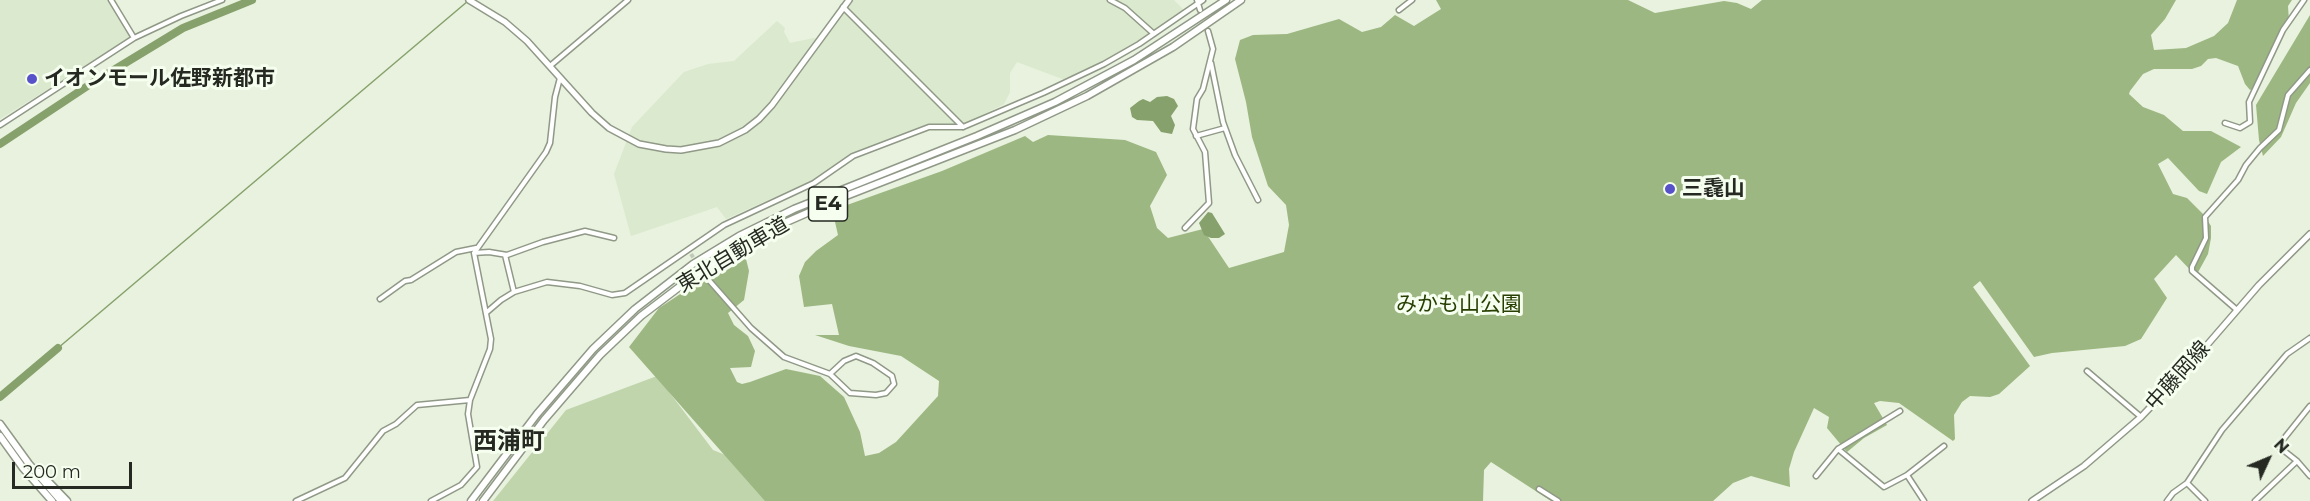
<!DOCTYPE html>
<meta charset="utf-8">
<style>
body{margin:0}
#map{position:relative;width:2310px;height:501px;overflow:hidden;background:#e8f2de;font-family:Montserrat,sans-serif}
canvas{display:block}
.north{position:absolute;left:2238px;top:429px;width:60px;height:60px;-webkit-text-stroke:4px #f6ffef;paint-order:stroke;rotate:46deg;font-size:16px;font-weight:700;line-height:24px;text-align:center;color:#252922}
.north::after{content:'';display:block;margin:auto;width:21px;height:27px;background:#252922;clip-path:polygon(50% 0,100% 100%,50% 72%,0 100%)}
.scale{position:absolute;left:12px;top:462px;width:120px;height:27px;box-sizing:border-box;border:3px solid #252922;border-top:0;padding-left:8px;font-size:18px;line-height:21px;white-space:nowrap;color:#252922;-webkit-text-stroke:4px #f6ffef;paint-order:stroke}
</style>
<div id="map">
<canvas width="2310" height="501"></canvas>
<div class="north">N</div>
<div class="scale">200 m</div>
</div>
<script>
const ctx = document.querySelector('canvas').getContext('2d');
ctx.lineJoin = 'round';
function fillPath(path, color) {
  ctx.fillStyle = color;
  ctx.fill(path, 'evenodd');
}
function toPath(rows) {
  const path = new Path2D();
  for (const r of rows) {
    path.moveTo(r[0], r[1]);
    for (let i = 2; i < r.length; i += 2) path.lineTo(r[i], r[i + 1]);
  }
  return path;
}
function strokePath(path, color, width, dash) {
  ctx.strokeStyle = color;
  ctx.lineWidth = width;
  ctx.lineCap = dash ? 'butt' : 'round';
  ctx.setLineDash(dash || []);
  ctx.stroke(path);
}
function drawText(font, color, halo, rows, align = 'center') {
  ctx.font = font + ' Montserrat,"Noto Sans JP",sans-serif';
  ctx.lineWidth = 6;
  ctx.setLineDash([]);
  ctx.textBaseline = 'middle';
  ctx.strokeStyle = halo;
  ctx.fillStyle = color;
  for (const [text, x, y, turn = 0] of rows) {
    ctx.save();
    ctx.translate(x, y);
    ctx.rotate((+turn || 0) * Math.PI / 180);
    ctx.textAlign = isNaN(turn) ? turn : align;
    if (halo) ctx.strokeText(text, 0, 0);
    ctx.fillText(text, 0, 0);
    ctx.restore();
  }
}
const built = toPath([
 [0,0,108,0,129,34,129,39,0,119],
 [853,0,1174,0,1184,10,1119,53,1065,80,1017,62,1010,73,1010,92,1004,104,967,123,939,126,928,124,856,152,815,179,726,219,717,207,631,236,614,174,632,127,684,72,708,64,734,61,777,21,785,28,784,32,790,43,814,38,823,41]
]);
const green = toPath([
 [657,376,713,450,818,492,831,501,493,501,566,410]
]);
const forest = toPath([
 [1436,0,1628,0,1655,13,1724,1,1737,3,1751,9,1762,0,2176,0,2165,19,2151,35,2154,50,2186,48,2214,36,2228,23,2237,0,2292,0,2288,6,2289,21,2286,29,2275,41,2252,89,2250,90,2245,84,2238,66,2216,58,2208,59,2201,66,2192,69,2154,69,2143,74,2130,91,2129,94,2143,107,2164,115,2183,131,2211,131,2241,147,2221,162,2207,194,2199,191,2168,158,2158,164,2173,194,2187,198,2204,215,2211,226,2211,238,2208,254,2196,276,2176,255,2154,279,2167,298,2141,339,2125,346,2052,353,2034,357,1980,281,1973,287,2030,366,1999,394,1990,397,1970,396,1962,402,1954,415,1955,439,1953,441,1899,403,1880,401,1874,403,1887,425,1864,438,1847,452,1827,428,1829,417,1814,408,1794,452,1789,469,1790,487,1751,476,1733,483,1713,501,1551,501,1491,462,1484,470,1483,501,765,501,629,347,659,308,697,283,745,255,749,271,744,300,728,313,734,325,748,336,755,351,751,367,730,368,737,382,742,384,750,382,786,369,820,376,844,397,860,432,865,456,879,453,896,442,938,396,939,381,901,356,849,346,815,335,839,335,832,304,804,307,799,276,805,262,816,251,838,235,833,213,847,205,942,171,1025,136,1033,142,1048,135,1125,140,1156,152,1167,175,1150,206,1157,228,1168,238,1203,229,1229,268,1284,252,1289,225,1286,205,1268,186,1252,137,1246,102,1235,59,1240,40,1253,35,1287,34,1339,19,1362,32,1381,27,1395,15,1414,26,1441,9],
 [2310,15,2310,83,2296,103,2281,137,2263,156,2259,140,2256,105]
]);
const water = toPath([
 [1167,96,1174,99,1178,106,1171,116,1175,125,1172,134,1161,132,1153,121,1137,120,1132,117,1130,108,1139,101,1143,99,1150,102,1157,97],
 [1208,212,1212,213,1225,234,1219,238,1211,238,1204,235,1199,223]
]);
const stream = toPath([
 [58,348,468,1]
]);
const river = toPath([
 [0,144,89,85,183,28,252,0],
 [0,397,58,348]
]);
const minorTunnel = toPath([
 [691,254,707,278]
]);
const minor = toPath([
 [111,0,134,38],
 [1110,0,1125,8,1154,34],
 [1197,0,1200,10],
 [843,7,963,127],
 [1399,10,1412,0],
 [1211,63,1223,122,1235,155,1258,200],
 [550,66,628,0],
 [2225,123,2240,128,2250,122,2249,102,2283,30,2304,0],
 [0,125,134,38,181,16,222,0],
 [1196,136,1225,128],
 [1185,228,1209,203,1205,152,1193,129,1197,99,1203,89,1213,49,1208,31],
 [474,253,489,252,507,255,543,242,585,231,614,238],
 [505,255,514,292],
 [707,278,751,328,784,357,830,374,850,393,876,395,886,393,894,384,892,376,873,363,856,356,844,361,830,374],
 [380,299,405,281,411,280,456,252,476,248],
 [2237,310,2192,271,2192,267,2206,238,2205,217,2238,180,2246,165,2260,148,2279,130,2288,95,2310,70],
 [487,312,501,300,514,292,547,282,580,286,612,295,625,293,724,225,814,183,853,156,929,127,963,127,1043,93,1104,64,1139,44,1203,0],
 [2087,371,2141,417],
 [2310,406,2278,446,2297,461,2310,476],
 [1838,449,1884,487,1907,475,1944,446],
 [1907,475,1924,501],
 [1816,476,1838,449,1900,411],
 [2187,483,2205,501],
 [1539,489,1558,501],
 [296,501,345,478,383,431,396,424,417,405,470,400],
 [431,501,461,485,477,467,468,414,470,400,490,349,491,339,474,253,546,152,550,143,555,97,560,78],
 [2167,501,2173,493,2187,483,2222,430,2287,354,2310,338],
 [2255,501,2297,461]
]);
const major = toPath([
 [469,0,505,22,527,41,592,113,609,128,639,144,666,149,681,150,719,143,745,130,759,119,772,105,849,0],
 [2032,501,2084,466,2141,417,2181,375,2259,285,2310,234]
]);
const highway = toPath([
 [0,424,29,464,61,501],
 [0,436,23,468,52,501],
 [39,472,67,501],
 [471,501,537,414,593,349,635,309,693,264,739,236,794,209,977,136,1055,102,1134,60,1226,0],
 [483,501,544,420,600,355,641,316,699,272,743,245,782,224,846,196,1015,130,1087,96,1173,47,1241,0]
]);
const markers = [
 [32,79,6,"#5752c9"],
 [1670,189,6,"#5752c9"]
];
const shields = [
 [828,204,39]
];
const shieldNames = [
 ["E4",828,204]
];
const poiNames = [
 ["イオンモール佐野新都市",44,79],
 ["三毳山",1682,189]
];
const streetNames = [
 ["東北自動車道",733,255,-31],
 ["中藤岡線",2178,376,-48]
];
const parkNames = [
 ["みかも山公園",1459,305]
];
const quarterNames = [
 ["西浦町",509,442]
];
fillPath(built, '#dbe9ce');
fillPath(green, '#c0d5ac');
fillPath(forest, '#9cb782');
fillPath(water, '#86a16c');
strokePath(stream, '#86a16c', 1.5);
strokePath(river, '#86a16c', 8);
strokePath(minorTunnel, '#c1cab8', 4, [4, 2]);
strokePath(minor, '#909987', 7);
strokePath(major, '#909987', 8);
strokePath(highway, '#909987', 9);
strokePath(minor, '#fff', 4);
strokePath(major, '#fff', 5);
strokePath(highway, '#fff', 6);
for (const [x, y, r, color] of markers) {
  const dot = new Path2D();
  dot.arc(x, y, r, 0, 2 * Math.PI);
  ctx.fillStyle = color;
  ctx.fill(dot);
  strokePath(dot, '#f6ffef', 2);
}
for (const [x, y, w] of shields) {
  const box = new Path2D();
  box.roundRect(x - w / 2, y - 17, w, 34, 4.5);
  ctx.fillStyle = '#f6ffef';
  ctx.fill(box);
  strokePath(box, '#252922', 1.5);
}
drawText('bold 20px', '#252922', null, shieldNames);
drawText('bold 21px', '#252922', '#f6ffef', poiNames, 'left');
drawText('21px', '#252922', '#f6ffef', streetNames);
drawText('21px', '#273f02', '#f6ffef', parkNames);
drawText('bold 24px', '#252922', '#f6ffef', quarterNames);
</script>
